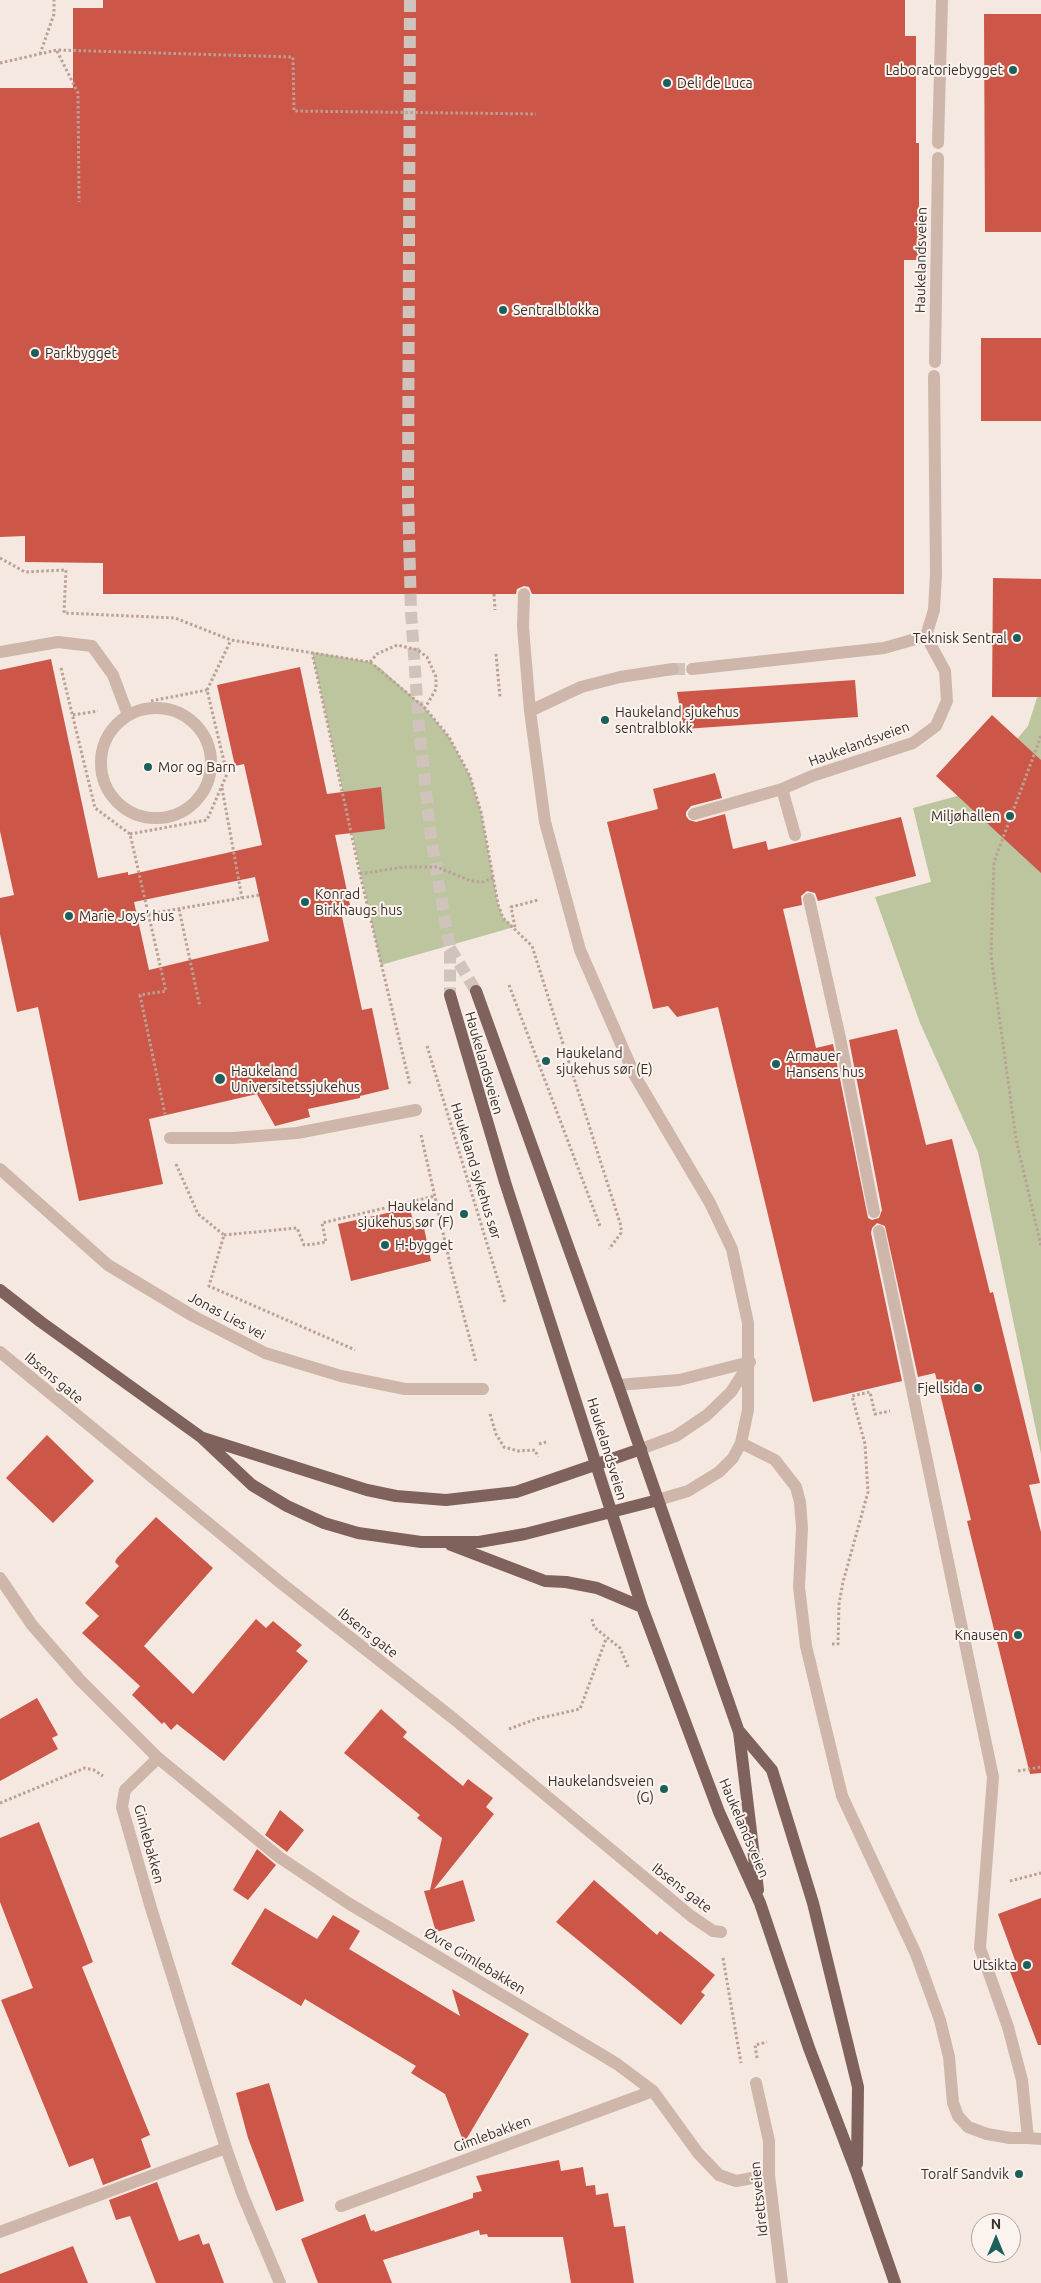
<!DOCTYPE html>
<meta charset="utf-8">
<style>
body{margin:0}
#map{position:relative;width:1041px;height:2283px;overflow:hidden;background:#f5e8e0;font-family:Ubuntu,sans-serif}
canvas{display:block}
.north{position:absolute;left:971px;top:2213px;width:50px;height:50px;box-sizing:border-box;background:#fbf3ed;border:1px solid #aea49f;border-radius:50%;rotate:0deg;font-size:14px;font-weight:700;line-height:20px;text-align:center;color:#3b2e2a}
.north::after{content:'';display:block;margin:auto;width:18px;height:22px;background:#1d605b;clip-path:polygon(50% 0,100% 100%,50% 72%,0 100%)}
</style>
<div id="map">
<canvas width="1041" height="2283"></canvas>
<div class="north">N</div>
</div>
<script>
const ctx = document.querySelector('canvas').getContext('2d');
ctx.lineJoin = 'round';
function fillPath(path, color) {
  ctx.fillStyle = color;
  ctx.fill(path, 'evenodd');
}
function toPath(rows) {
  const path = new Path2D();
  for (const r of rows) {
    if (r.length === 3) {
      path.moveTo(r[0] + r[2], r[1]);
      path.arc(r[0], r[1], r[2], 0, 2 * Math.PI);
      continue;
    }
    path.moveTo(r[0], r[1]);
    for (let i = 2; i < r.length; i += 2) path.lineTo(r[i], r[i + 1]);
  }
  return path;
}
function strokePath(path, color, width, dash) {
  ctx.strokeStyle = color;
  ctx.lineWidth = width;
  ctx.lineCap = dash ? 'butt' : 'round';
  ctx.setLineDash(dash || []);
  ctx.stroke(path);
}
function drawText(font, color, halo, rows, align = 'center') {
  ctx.font = font + ' Ubuntu,sans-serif';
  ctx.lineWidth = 4;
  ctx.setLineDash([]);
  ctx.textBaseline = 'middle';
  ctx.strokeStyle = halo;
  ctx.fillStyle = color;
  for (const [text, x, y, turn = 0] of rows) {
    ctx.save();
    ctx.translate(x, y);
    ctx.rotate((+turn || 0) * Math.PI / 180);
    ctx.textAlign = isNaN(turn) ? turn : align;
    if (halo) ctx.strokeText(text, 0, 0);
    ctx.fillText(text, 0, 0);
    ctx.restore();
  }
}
const green = toPath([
 [312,652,370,662,380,668,425,708,449,737,470,776,481,812,498,904,503,918,514,927,381,965],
 [1041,685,1041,1454,978,1152,920,1023,875,897,931,882,913,808,972,792,1028,726]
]);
const building = toPath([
 [103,0,905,0,905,36,916,36,916,143,919,143,919,260,904,260,904,594,532,594,529,587,524,586,517,589,516,594,103,594,103,563,25,562,25,536,0,537,0,88,73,88,73,8,103,8],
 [984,14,1041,14,1041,232,985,232],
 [981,338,1041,338,1041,421,981,421],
 [993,578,1041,579,1041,697,992,697],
 [51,659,98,878,128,872,128,875,262,845,244,764,235,766,217,685,300,667,327,794,381,787,385,829,335,835,351,910,341,912,362,1010,372,1008,389,1089,360,1096,360,1098,308,1109,310,1117,275,1126,257,1094,149,1119,163,1184,79,1201,38,1007,17,1012,0,934,0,898,14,895,0,831,0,670],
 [255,877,269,941,149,970,134,902],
 [855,680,858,717,684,729,677,692],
 [992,715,1041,760,1041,873,936,776],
 [715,773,722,798,691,806,686,812,686,816,689,820,696,822,725,814,733,849,766,841,768,850,901,817,916,876,818,901,815,893,807,891,801,896,802,905,783,909,816,1048,833,1044,868,1218,872,1220,879,1218,882,1210,849,1040,897,1029,926,1145,952,1139,990,1293,993,1292,1040,1483,1029,1485,1041,1532,1041,1773,1030,1774,967,1521,971,1520,935,1373,918,1377,885,1226,877,1223,872,1228,871,1233,902,1381,813,1402,718,1007,677,1017,668,1006,653,1009,607,822,658,809,653,789],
 [410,1208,415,1230,424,1228,431,1261,351,1281,338,1224],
 [47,1435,94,1481,53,1523,6,1478],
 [156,1517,213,1568,144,1646,193,1694,256,1619,266,1628,273,1621,302,1645,296,1651,308,1661,224,1761,177,1724,171,1730,164,1722,162,1724,132,1695,140,1686,82,1633,99,1616,85,1603,119,1566,115,1562,117,1558],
 [37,1698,58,1735,52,1738,58,1749,0,1781,0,1719],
 [381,1709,407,1732,403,1737,463,1786,468,1779,493,1798,486,1807,494,1814,434,1889,463,1880,475,1921,436,1932,424,1891,430,1890,442,1838,417,1818,420,1815,344,1753],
 [280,1810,304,1830,287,1852,265,1835],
 [39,1822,93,1962,82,1967,150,2135,141,2139,151,2167,103,2185,93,2158,69,2167,1,2000,33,1988,0,1902,0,1838],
 [257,1849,276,1865,248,1900,233,1890],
 [594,1880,657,1935,660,1931,715,1975,701,1992,705,1995,681,2025,556,1922],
 [1041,1898,1041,2045,1038,2045,1008,1966,1016,1963,998,1914],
 [265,1908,317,1939,333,1915,360,1931,349,1949,460,2016,452,1989,529,2034,464,2143,445,2094,411,2073,416,2066,305,1999,301,2006,231,1964],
 [269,2083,304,2201,276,2211,248,2138,236,2093],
 [559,2160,561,2171,583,2167,586,2186,595,2185,596,2195,608,2193,614,2227,625,2226,634,2283,571,2283,563,2237,488,2237,487,2234,480,2235,479,2230,383,2260,392,2283,318,2283,301,2239,365,2214,371,2231,374,2230,375,2232,473,2198,473,2193,482,2191,476,2176],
 [157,2182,179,2241,199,2234,203,2245,209,2243,224,2283,156,2283,130,2216,116,2220,109,2200],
 [73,2246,88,2283,0,2283,0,2274]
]);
const minorTunnel = toPath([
 [673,669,692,669]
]);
const primaryTunnel = toPath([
 [410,0,408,497,411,612,419,727,431,838,450,948,450,995],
 [450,948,476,991]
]);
const path = toPath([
 [57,51,78,93,79,202],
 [40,54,54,14,54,0],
 [0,63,57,50,293,57,294,111,536,114],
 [0,558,25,572,66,570,64,613,175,618,231,640,370,662,425,708,449,737,470,776,481,812,498,904,503,918,532,946,621,1226,621,1233,609,1249],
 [494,594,495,610],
 [312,652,360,874,410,1085],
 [496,654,500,697],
 [370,662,377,654,397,645,418,650,427,657,436,677,436,689,425,708],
 [61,668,95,808,130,834,166,991,140,995,165,1114],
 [151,701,207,690],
 [73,715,98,711],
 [1041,736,994,862,991,956,1016,1139,1041,1246],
 [222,788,242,898],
 [130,834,207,820,227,774,207,690,231,640],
 [360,874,403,867,437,867,471,881,483,882,493,878],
 [179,909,200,1007],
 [148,914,259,895],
 [515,927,511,907,538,900],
 [509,985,600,1226],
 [427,1046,505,1303],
 [421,1135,451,1268,476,1362],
 [176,1164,198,1214,224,1235,209,1286,355,1350],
 [224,1235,297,1228,304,1245,314,1244,326,1242,322,1223,435,1196],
 [490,1414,496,1434,504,1447,518,1451,535,1450,538,1457],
 [539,1444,546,1442],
 [592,1619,594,1627,620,1648,628,1667],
 [832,1644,838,1644,839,1604,843,1582,868,1492,865,1444,852,1396,870,1392,875,1414,890,1411],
 [509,1729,536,1719,580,1709,606,1639],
 [1018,1771,1041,1767],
 [0,1803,85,1768,94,1770,103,1776],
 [1010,1881,1041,1873],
 [723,1958,741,2063],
 [757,2058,755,2045,767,2042]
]);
const service = toPath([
 [0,652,58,642,92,646,113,675,128,715],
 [156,763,55],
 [782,789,795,835],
 [694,814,782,789,812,776,913,743,936,726,947,701,945,671,926,636],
 [809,899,840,1038,874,1212],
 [170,1138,233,1138,297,1133,416,1110],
 [879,1231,993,1777,980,1948,1008,2027,1022,2080,1028,2138,1041,2139],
 [341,2206,653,2091]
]);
const minor = toPath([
 [938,143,942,0],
 [935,362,938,158],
 [524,594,523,627,530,711],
 [692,669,884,648,926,636,934,610,936,574,934,376],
 [0,1169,108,1265,193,1316,265,1353,341,1376,405,1389,483,1389],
 [0,1352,281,1583,454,1719,691,1916,713,1931,721,1932],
 [618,1385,679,1380,750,1362],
 [741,1443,775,1460,796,1487,800,1502,802,1528,799,1587,806,1646,842,1796,916,1954,940,2020,949,2057,953,2103,958,2116,968,2127,987,2134,1010,2138,1028,2138],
 [641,1449,676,1436,707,1415,731,1392,749,1364],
 [658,1500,688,1491,719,1472,733,1458,741,1443,748,1410,748,1323,732,1249,710,1203,635,1076,580,950,545,822,530,711,581,687,620,677,673,669],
 [0,1578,32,1625,80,1680,158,1758,279,1857,348,1903,617,2064,653,2091,698,2153,719,2175,736,2181,769,2175],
 [158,1758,125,1790,122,1807,151,1908,226,2148,243,2196,280,2283],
 [756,2083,769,2141,769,2175,782,2283],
 [0,2232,226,2148]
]);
const primary = toPath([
 [476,991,618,1385,739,1732,758,1890],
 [450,995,505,1182,642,1607,719,1812,760,1903,809,2048,856,2171,895,2283],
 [0,1290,41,1322,201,1437,252,1485,287,1506,324,1523,358,1533,421,1542,479,1542,525,1534,658,1500],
 [203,1438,367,1490,396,1496,446,1500,516,1492,641,1449],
 [451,1545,545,1581,566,1582,597,1588,642,1607],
 [740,1732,772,1770,813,1903,858,2087,857,2164]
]);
const markers = [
 [1013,70,5,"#1d605b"],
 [667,83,5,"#1d605b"],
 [503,310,5,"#1d605b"],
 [35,353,5,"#1d605b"],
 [1017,638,5,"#1d605b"],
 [605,720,5,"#1d605b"],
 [148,767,5,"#1d605b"],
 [1010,816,5,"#1d605b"],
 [305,902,5,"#1d605b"],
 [69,916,5,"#1d605b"],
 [546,1061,5,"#1d605b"],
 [776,1064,5,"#1d605b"],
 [220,1079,6,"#1d605b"],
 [464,1214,5,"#1d605b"],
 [385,1245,5,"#1d605b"],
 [978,1388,5,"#1d605b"],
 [1018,1635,5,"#1d605b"],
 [664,1789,5,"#1d605b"],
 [1027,1965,5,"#1d605b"],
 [1019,2174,5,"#1d605b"]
];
const poiNames = [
 ["Laboratoriebygget",1003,70,"right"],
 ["Deli de Luca",677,83],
 ["Sentralblokka",513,310],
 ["Parkbygget",45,353],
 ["Teknisk Sentral",1007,638,"right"],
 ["Haukeland sjukehus",615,712],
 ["sentralblokk",615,728],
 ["Mor og Barn",158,767],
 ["Miljøhallen",1000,816,"right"],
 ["Konrad",315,894],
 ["Birkhaugs hus",315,910],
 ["Marie Joys’ hus",79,916],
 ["Haukeland",556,1053],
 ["sjukehus sør (E)",556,1069],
 ["Armauer",786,1056],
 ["Hansens hus",786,1072],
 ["Haukeland",231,1071],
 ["Universitetssjukehus",231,1087],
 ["Haukeland",454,1206,"right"],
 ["sjukehus sør (F)",454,1222,"right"],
 ["H-bygget",395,1245],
 ["Fjellsida",968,1388,"right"],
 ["Knausen",1008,1635,"right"],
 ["Haukelandsveien",654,1781,"right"],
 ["(G)",654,1797,"right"],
 ["Utsikta",1017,1965,"right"],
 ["Toralf Sandvik",1009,2174,"right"]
];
const streetNames = [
 ["Haukelandsveien",921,260,-89],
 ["Haukelandsveien",859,744,-20],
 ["Haukelandsveien",484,1063,74],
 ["Haukeland sykehus sør",476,1171,73],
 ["Jonas Lies vei",227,1316,28],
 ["Ibsens gate",54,1378,40],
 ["Haukelandsveien",607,1449,73],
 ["Ibsens gate",368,1633,38],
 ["Haukelandsveien",744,1828,67],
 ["Gimlebakken",149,1844,75],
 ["Ibsens gate",682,1888,38],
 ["Øvre Gimlebakken",475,1961,31],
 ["Gimlebakken",492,2134,-20],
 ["Idrettsveien",759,2199,-96]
];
fillPath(green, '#bdc59f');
fillPath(building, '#cc5647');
strokePath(minorTunnel, '#d0c3bc', 12, [12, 6]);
strokePath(primaryTunnel, '#d0c3bc', 12, [12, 6]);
strokePath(path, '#baa095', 3, [2.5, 2.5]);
strokePath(service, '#ceb6ab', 12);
strokePath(minor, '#ceb6ab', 12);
strokePath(primary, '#7e625b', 12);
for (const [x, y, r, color] of markers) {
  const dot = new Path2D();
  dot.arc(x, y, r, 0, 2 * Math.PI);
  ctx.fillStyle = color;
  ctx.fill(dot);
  strokePath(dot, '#fbf3ed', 2);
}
drawText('14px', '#3b2e2a', '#fbf3ed', poiNames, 'left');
drawText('14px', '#3b2e2a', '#fbf3ed', streetNames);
</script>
